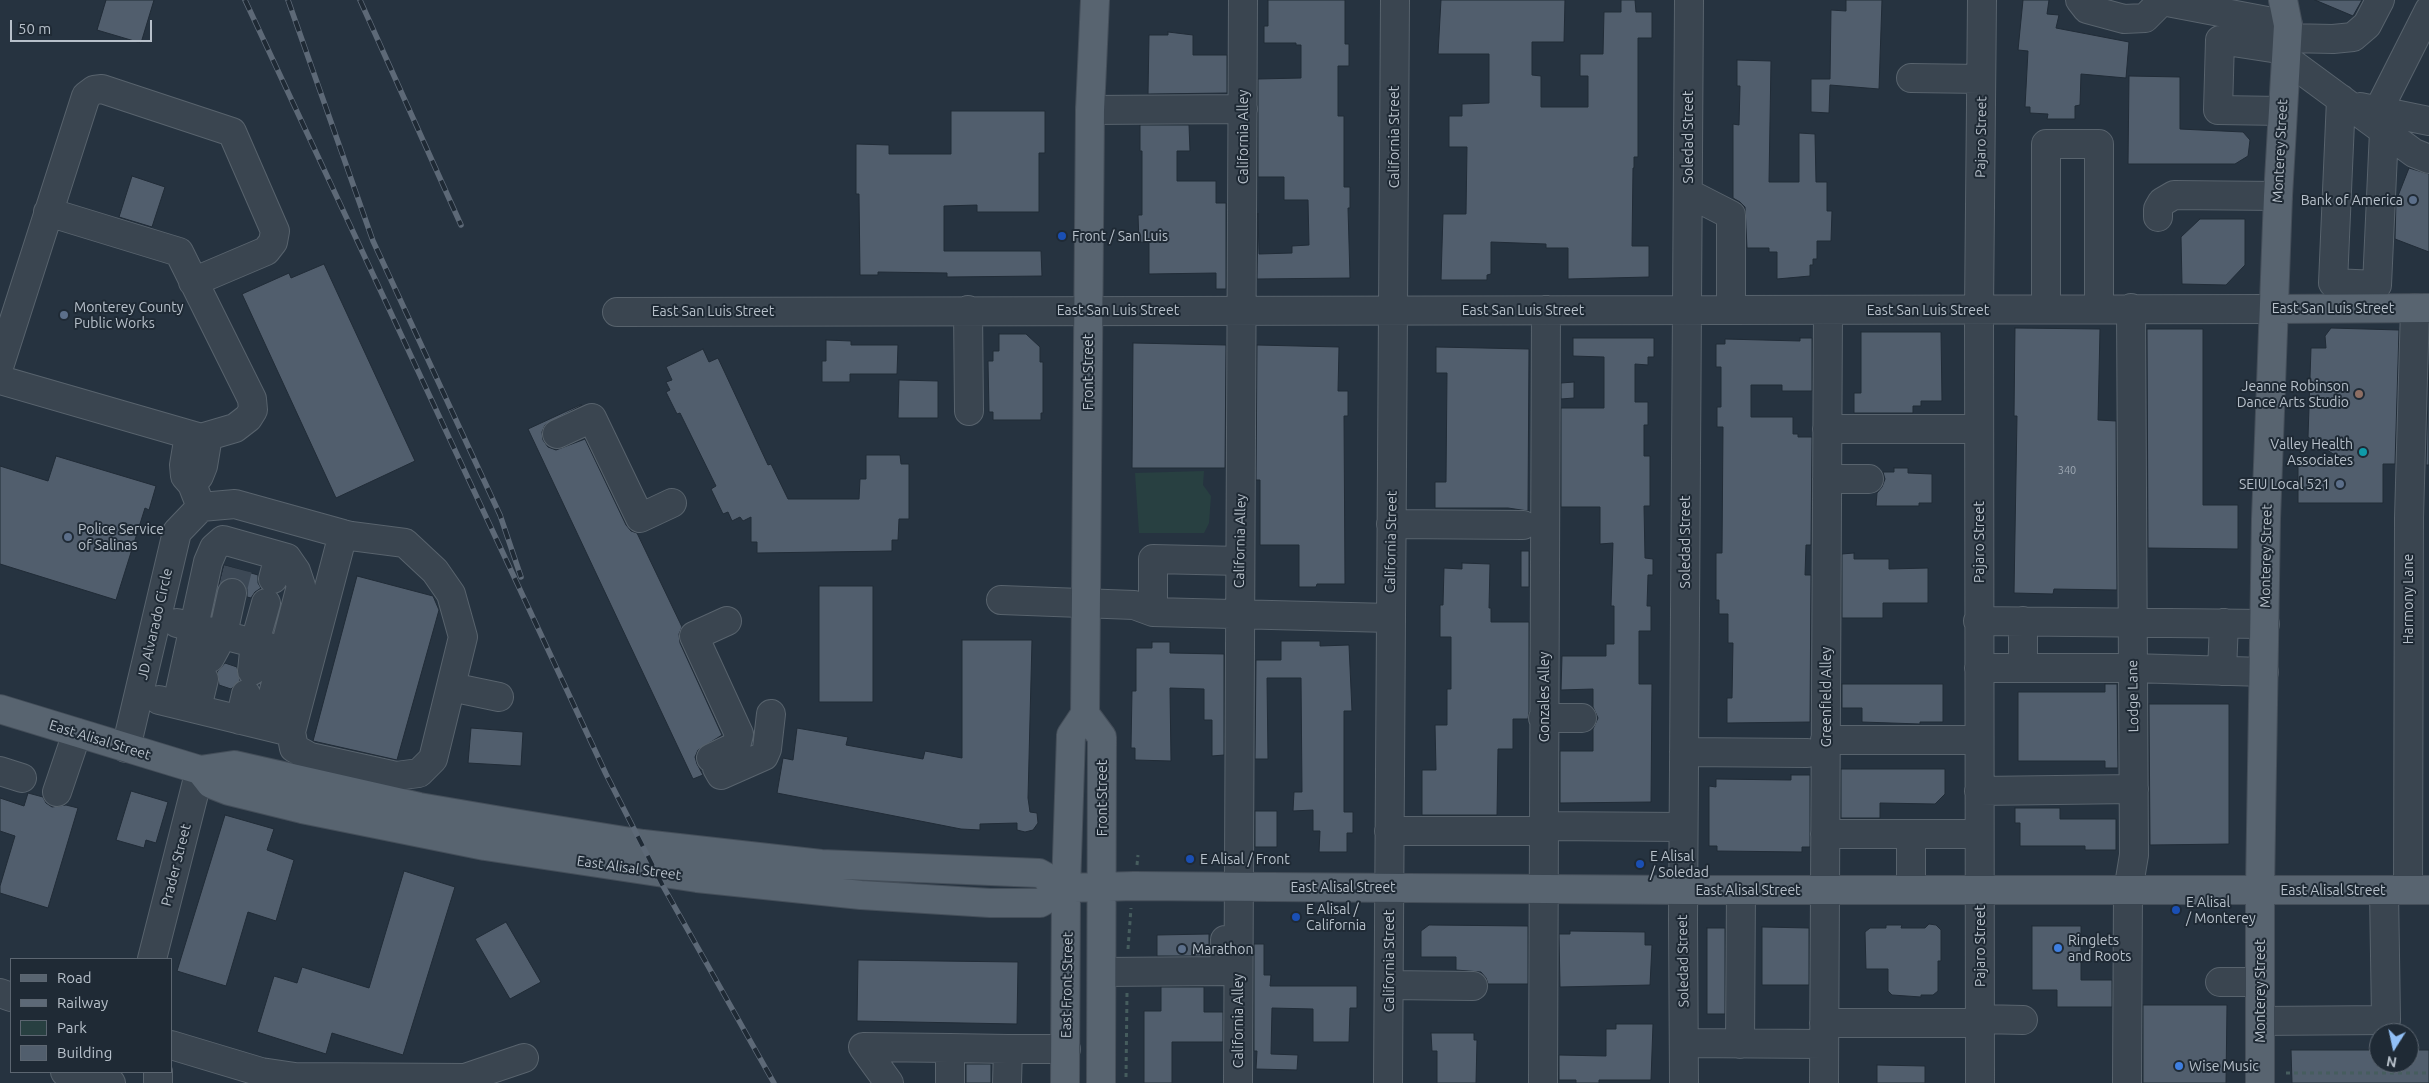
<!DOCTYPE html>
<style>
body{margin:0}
#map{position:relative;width:2429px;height:1083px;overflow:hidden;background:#263340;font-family:Ubuntu,sans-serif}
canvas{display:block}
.legend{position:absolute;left:10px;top:958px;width:162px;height:115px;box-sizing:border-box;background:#1f2a35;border:1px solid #5c6671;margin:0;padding:6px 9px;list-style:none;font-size:15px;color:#b7c0ca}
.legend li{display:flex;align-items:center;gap:10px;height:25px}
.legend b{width:25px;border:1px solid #5c6671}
.north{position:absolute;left:2369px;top:1023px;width:50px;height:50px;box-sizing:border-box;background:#1f2a35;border:1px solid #5c6671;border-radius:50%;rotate:190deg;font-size:14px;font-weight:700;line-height:20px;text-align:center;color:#b7c0ca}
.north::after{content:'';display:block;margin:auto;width:18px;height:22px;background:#91bff6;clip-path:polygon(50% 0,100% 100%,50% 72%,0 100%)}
.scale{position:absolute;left:10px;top:20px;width:142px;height:22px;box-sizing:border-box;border:2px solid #b7c0ca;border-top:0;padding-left:6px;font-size:15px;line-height:18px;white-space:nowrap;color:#b7c0ca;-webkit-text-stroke:4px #1f2a35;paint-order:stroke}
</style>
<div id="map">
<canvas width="2429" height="1083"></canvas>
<ul class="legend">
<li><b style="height:6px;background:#586470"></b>Road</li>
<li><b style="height:6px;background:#5d6977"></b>Railway</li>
<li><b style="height:14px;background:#284041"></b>Park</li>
<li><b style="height:14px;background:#515e6d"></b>Building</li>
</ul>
<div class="north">N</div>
<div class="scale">50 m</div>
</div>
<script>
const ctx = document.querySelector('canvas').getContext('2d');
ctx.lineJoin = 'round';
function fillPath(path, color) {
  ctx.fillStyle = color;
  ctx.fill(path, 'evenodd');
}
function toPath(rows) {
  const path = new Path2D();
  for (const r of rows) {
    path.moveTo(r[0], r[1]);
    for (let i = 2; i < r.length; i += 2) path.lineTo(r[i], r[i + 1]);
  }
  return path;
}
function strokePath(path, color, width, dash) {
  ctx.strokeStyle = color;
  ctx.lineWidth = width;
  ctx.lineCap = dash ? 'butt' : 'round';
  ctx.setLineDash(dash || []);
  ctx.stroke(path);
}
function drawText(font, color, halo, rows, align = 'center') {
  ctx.font = font + ' Ubuntu,sans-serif';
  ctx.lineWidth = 4;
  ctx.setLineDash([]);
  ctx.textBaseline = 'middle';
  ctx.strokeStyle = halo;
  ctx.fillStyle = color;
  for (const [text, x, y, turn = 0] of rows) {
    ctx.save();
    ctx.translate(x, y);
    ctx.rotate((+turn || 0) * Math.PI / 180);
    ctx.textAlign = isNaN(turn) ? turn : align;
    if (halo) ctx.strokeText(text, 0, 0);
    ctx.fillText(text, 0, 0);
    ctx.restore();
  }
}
const green = toPath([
 [1204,471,1203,485,1211,496,1209,523,1204,533,1139,533,1135,473]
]);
const building = toPath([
 [106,0,154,0,141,43,97,30,106,0],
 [1268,0,1345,0,1345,44,1349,44,1349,66,1338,66,1338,116,1344,116,1344,187,1350,187,1350,208,1348,208,1350,278,1257,279,1258,213,1259,254,1292,253,1292,246,1309,245,1308,200,1284,200,1284,177,1258,177,1258,79,1301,78,1301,45,1296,45,1296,43,1264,43,1264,26,1268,26,1268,0],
 [1441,0,1565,0,1564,42,1532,42,1532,75,1541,76,1541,107,1588,107,1588,76,1580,76,1580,54,1603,54,1604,12,1621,12,1621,0,1635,0,1636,12,1652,12,1652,38,1638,38,1638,157,1634,157,1634,168,1633,168,1632,246,1649,246,1649,277,1568,279,1568,248,1546,248,1546,244,1491,242,1491,274,1487,275,1487,280,1441,280,1443,214,1466,214,1467,147,1449,147,1449,116,1462,116,1462,104,1489,103,1489,54,1438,54,1441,0],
 [1846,0,1882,0,1879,89,1830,85,1829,113,1811,112,1811,79,1830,79,1831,10,1846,11,1846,0],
 [2023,0,2049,0,2047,14,2059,15,2056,28,2129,42,2126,78,2081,74,2080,105,2075,106,2075,119,2047,119,2048,114,2030,113,2030,107,2025,107,2028,51,2018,50,2023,0],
 [2315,0,2362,0,2353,16,2315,0],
 [1168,32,1193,35,1193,55,1227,55,1227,93,1148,94,1149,35,1168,35,1168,32],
 [1737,60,1771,61,1769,182,1799,182,1799,133,1815,134,1816,182,1827,182,1827,211,1832,211,1831,241,1817,241,1817,259,1813,259,1813,265,1810,265,1810,276,1777,279,1777,252,1769,252,1769,248,1747,248,1745,207,1740,202,1733,198,1733,124,1739,125,1740,86,1737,86,1737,60],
 [2129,76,2180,77,2180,129,2243,132,2250,140,2248,156,2235,164,2128,164,2129,76],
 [951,111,1045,111,1045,153,1039,153,1039,212,977,212,977,205,944,206,944,251,1041,251,1042,276,947,277,947,273,878,272,878,275,860,275,859,194,856,194,856,144,889,145,889,154,951,154,951,111],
 [1140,125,1189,125,1190,151,1177,151,1177,181,1216,181,1216,203,1226,203,1226,289,1216,289,1216,273,1149,274,1149,242,1139,242,1138,215,1142,215,1142,151,1140,151,1140,125],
 [2409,168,2429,174,2429,252,2395,239,2396,201,2409,168],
 [132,176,165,187,152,227,119,217,132,176],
 [2200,219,2245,219,2245,265,2226,285,2182,284,2181,237,2200,219],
 [324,264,415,461,336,498,242,294,289,273,291,278,324,264],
 [2015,328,2100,329,2098,420,2116,421,2117,590,2054,589,2053,594,2014,593,2017,416,2014,416,2015,328],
 [2331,328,2399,330,2395,464,2383,464,2383,503,2298,503,2298,464,2348,464,2308,437,2311,348,2326,348,2325,336,2331,328],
 [2147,329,2203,329,2203,505,2238,505,2238,549,2148,548,2147,329],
 [1861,332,1941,332,1942,401,1921,401,1921,406,1913,406,1913,413,1854,413,1854,393,1861,393,1861,332],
 [999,334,1026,334,1040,347,1040,362,1043,362,1043,413,1041,413,1041,420,993,420,993,412,989,412,988,361,993,361,993,351,999,351,999,334],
 [1573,338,1654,338,1654,357,1648,357,1648,365,1635,364,1635,402,1648,402,1648,425,1644,425,1644,456,1650,456,1650,506,1644,506,1645,558,1653,559,1653,575,1648,575,1647,606,1651,606,1651,631,1639,631,1639,684,1652,684,1651,802,1560,803,1560,751,1593,751,1593,729,1598,718,1593,707,1593,689,1561,690,1562,656,1606,656,1606,644,1614,644,1614,606,1611,606,1613,543,1600,544,1600,507,1561,507,1561,408,1604,408,1604,357,1573,356,1573,338],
 [1800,338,1812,338,1812,391,1782,391,1782,385,1751,385,1751,417,1793,417,1793,434,1798,434,1798,437,1812,437,1811,545,1806,545,1805,575,1811,575,1810,722,1727,723,1727,698,1732,698,1733,643,1728,643,1728,614,1719,614,1719,600,1716,600,1716,553,1722,553,1723,427,1717,427,1717,407,1721,407,1721,367,1716,367,1716,344,1725,344,1725,339,1800,341,1800,338],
 [826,340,851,341,851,345,898,345,897,374,850,374,850,382,822,382,822,361,826,361,826,340],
 [1133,343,1226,345,1225,468,1132,468,1133,343],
 [1257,345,1339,347,1338,391,1348,391,1348,416,1344,416,1345,584,1317,584,1316,587,1299,587,1299,545,1260,545,1260,480,1256,480,1257,345],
 [1436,347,1529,349,1528,511,1508,508,1435,508,1435,482,1446,482,1447,373,1436,373,1436,347],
 [703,349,709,362,718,358,768,465,771,464,788,499,859,499,860,479,866,479,866,455,900,455,901,464,909,464,909,519,899,519,898,540,892,540,892,551,757,553,757,542,751,542,751,517,743,521,740,517,732,521,728,512,723,514,711,489,716,486,680,413,677,414,666,392,670,390,666,382,672,380,666,367,703,349],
 [2429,365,2429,465,2426,465,2429,365],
 [899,380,938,381,938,418,898,418,899,380],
 [1574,382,1574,398,1561,399,1561,383,1574,382],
 [580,405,582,405,545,425,542,432,543,440,548,447,556,450,585,439,626,525,631,531,637,533,682,627,679,634,680,643,722,735,698,750,695,757,697,764,703,775,693,779,528,429,580,405],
 [56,456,156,486,149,510,145,508,116,600,0,564,0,466,48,481,56,456],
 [1894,468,1908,468,1908,473,1932,474,1932,503,1919,503,1919,506,1876,506,1877,493,1882,487,1885,479,1883,472,1894,472,1894,468],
 [1521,551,1529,551,1529,587,1521,587,1521,551],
 [1854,553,1854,559,1889,559,1889,569,1928,568,1928,603,1883,603,1883,618,1842,618,1842,554,1854,553],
 [1462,563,1490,564,1489,608,1491,608,1491,622,1529,622,1529,712,1528,719,1513,719,1513,749,1498,749,1497,815,1422,815,1422,770,1436,770,1435,725,1447,725,1447,689,1451,689,1451,637,1440,637,1440,605,1443,605,1444,568,1462,569,1462,563],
 [224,565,258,575,258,583,261,588,255,592,251,598,247,597,247,589,243,582,236,578,227,578,219,585,224,565],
 [357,576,433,596,439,610,397,760,313,741,357,576],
 [819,586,873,586,873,702,819,702,819,586],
 [962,640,1032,640,1028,798,1030,812,1037,813,1038,823,1033,830,1025,832,1017,830,1017,823,980,824,980,830,961,829,777,793,783,758,793,760,797,728,848,737,846,745,923,759,925,751,962,758,962,640],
 [1281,641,1320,641,1320,646,1349,645,1352,711,1344,711,1344,812,1353,812,1353,833,1347,833,1347,852,1319,852,1320,831,1313,831,1313,810,1293,811,1294,792,1302,792,1301,678,1267,678,1268,759,1255,759,1256,660,1281,660,1281,641],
 [1152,642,1170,642,1170,653,1224,654,1224,755,1212,756,1212,720,1204,720,1204,689,1170,688,1171,761,1135,760,1135,748,1131,748,1132,691,1136,691,1136,648,1152,648,1152,642],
 [225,663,237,667,240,680,231,689,219,685,217,672,225,663],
 [1842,684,1943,684,1943,722,1920,722,1920,724,1862,722,1862,708,1842,708,1842,684],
 [2105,684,2117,684,2118,768,2105,768,2105,761,2018,761,2018,692,2105,692,2105,684],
 [2149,704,2229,704,2229,844,2150,845,2149,704],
 [471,728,523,732,521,766,468,763,471,728],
 [1841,769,1945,769,1945,794,1935,804,1880,803,1880,818,1841,818,1841,769],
 [1791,775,1810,775,1810,847,1802,847,1802,852,1717,851,1717,846,1709,846,1709,786,1716,787,1716,779,1791,780,1791,775],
 [131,791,168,802,156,843,146,840,144,848,116,840,131,791],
 [28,793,43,797,46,803,52,807,66,805,78,808,48,908,0,893,0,886,15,836,0,831,0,798,24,806,28,793],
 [2015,808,2060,808,2060,819,2116,819,2116,850,2085,850,2085,846,2020,846,2020,823,2015,823,2015,808],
 [1255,811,1277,811,1277,847,1255,847,1255,811],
 [225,815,274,829,267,850,294,860,276,921,248,912,226,986,177,971,225,815],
 [404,871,455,887,403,1055,332,1033,326,1054,257,1032,274,976,297,983,302,967,369,988,404,871],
 [506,922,541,982,510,999,475,939,506,922],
 [1929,924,1936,925,1941,930,1941,961,1938,961,1938,991,1933,995,1921,995,1921,997,1892,995,1888,991,1888,969,1866,969,1865,932,1870,928,1886,928,1886,925,1902,925,1901,928,1925,928,1929,924],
 [1429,925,1528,926,1528,984,1488,984,1486,978,1481,972,1456,970,1456,957,1421,957,1421,931,1429,925],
 [2032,926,2081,926,2081,980,2112,980,2112,1007,2057,1007,2057,990,2032,990,2032,926],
 [1762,927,1809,928,1809,985,1762,985,1762,927],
 [1707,928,1725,928,1725,1014,1707,1014,1707,928],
 [1570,931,1645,932,1645,945,1652,945,1650,985,1560,987,1559,934,1570,934,1570,931],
 [1209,934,1209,956,1157,956,1157,935,1209,934],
 [1254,944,1264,944,1264,975,1271,975,1270,986,1357,986,1357,1008,1350,1008,1349,1042,1313,1042,1313,1009,1272,1008,1271,1054,1298,1055,1297,1070,1256,1069,1257,1051,1254,1051,1254,944],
 [858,960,1018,962,1017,1024,857,1021,858,960],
 [1161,987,1204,987,1204,1012,1223,1012,1223,1042,1172,1042,1172,1083,1144,1083,1144,1011,1161,1011,1161,987],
 [2143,1005,2227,1005,2226,1083,2143,1083,2143,1005],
 [1616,1024,1653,1024,1651,1080,1599,1080,1599,1083,1576,1083,1576,1080,1559,1080,1559,1055,1606,1056,1606,1029,1616,1029,1616,1024],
 [1431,1033,1474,1033,1474,1040,1477,1040,1476,1083,1437,1083,1437,1051,1432,1051,1431,1033],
 [2291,1050,2379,1050,2379,1063,2409,1063,2409,1050,2429,1050,2429,1083,2292,1083,2291,1050],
 [966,1064,991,1064,991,1083,966,1083,966,1064],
 [1877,1065,1925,1066,1925,1083,1877,1083,1877,1065]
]);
const minorTunnel = toPath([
 [232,593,238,569]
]);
const path = toPath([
 [1137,865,1138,855],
 [1128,949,1131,908],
 [2286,1073,2429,1073],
 [1126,1077,1127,993]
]);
const minor = toPath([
 [2080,0,2087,9,2124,19,2145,18,2162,1,2288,25],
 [2287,38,2333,39,2353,37,2367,25,2380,0],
 [2285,58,2414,153,2429,159],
 [1911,78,1981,79],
 [2341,99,2333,283,2377,285,2384,131],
 [2360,107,2429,121],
 [1090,110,1243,109],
 [2282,111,2218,110,2220,40,2285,50],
 [2378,111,2429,10],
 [1688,193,1731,215,1731,310],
 [2158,217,2158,209,2162,202,2174,195,2278,196],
 [2046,309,2046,144,2099,144,2099,309],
 [968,310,969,411],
 [617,312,2275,309],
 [0,364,86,96,94,90,102,89,232,132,275,231,273,242,266,251,193,282],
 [0,380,201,438,235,428,248,418,253,410,252,399,179,252,48,212],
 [1827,429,1979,429],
 [557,434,592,418,640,518,672,503],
 [189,435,184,465,185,476,192,484,201,507],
 [1827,479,1869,479],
 [192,484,199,476,203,466,208,436],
 [1391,524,1523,525],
 [273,579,279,556],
 [1001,600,1134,605,1153,612,1390,618],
 [1153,612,1153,559,1240,561],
 [1978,621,2265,624],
 [177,623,284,651],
 [210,658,223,634,232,593],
 [1979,668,2132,668,2264,672],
 [2023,668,2023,621],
 [252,671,255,642,266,603],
 [2222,671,2224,623],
 [451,687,499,697],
 [159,700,282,730],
 [177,704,208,562,214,548,223,540,287,558,296,571,301,586,265,725],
 [197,708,204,679],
 [1543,718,1582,718],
 [240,720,246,694],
 [1825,740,1979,740],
 [126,748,177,532,201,507,235,504,343,534,351,536,405,543,435,571,451,594,463,637,433,759,419,773,396,776,310,757,294,748,291,732,343,534],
 [1684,752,1807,753],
 [711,758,736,746,739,734,694,636,727,621],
 [717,768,721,775,764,756,767,749,771,714],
 [0,771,22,778],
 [1979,791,2134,789],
 [57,792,77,733],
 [1543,826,1683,827],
 [1389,831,1544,831],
 [1825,834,1979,834],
 [1911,890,1911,834],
 [2408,890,2409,518,2415,308],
 [152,959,200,770],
 [1102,972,1224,971,1225,940],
 [2220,982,2260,982],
 [1389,985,1473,986],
 [0,993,11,997],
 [1980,1019,2023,1020],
 [2260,1021,2386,1020,2384,890],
 [1824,1023,1980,1023],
 [1684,1043,1824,1044],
 [1740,1044,1741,890],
 [171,1045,261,1072,295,1077,465,1078,524,1058],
 [1008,1049,1066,1049],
 [65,1072,111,1083],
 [158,1072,158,1083],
 [889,1083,863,1047,950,1048],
 [950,1083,950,1048,1008,1049,1007,1083],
 [1238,1083,1243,0],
 [1388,1083,1395,0],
 [1543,1083,1546,310],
 [1684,1083,1683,920,1689,0],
 [1824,1083,1828,311],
 [1980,1083,1979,310,1982,0],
 [2127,1083,2128,891,2134,855,2131,308]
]);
const major = toPath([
 [2275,309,2429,308],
 [0,709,200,770,234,765,419,807,507,822,643,844,821,864,1039,873,1066,888,1134,886,1683,890,2429,890],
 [1085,714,1102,737,1101,1083],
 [200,770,211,784,229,791,302,809,485,846,697,878,861,895,990,903,1040,903,1066,888],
 [1065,1083,1066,888,1071,735,1085,714,1090,110,1095,0],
 [2260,1083,2260,890,2266,519,2278,196,2288,25,2283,0]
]);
const rail = toPath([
 [245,0,606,774,663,886,774,1083],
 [288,0,373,241,500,515,521,577],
 [360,0,461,225]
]);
const markers = [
 [2413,200,5,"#5c6f8a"],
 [1062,236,5,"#1a4fb4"],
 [64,315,5,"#5c6f8a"],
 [2359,394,5,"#8d6e63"],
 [2363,452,5,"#0f9aa8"],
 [2340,484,5,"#5c6f8a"],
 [68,537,5,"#5c6f8a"],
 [1190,859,5,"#1a4fb4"],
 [1640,864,5,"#1a4fb4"],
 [2176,910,5,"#1a4fb4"],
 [1296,917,5,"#1a4fb4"],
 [2058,948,5,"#3f7fe0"],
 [1182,949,5,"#5c6f8a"],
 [2179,1066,5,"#3f7fe0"]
];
const numberNames = [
 ["340",2067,470]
];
const streetNames = [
 ["California Alley",1243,137,-90],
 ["California Street",1394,137,-90],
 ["Soledad Street",1688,137,-90],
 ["Pajaro Street",1981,137,-89],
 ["Monterey Street",2280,151,-87],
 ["East San Luis Street",2333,308],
 ["East San Luis Street",1118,310],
 ["East San Luis Street",1523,310],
 ["East San Luis Street",1928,310],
 ["East San Luis Street",713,311],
 ["Front Street",1088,372,-90],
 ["California Alley",1240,541,-89],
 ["California Street",1391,542,-89],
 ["Soledad Street",1685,542,-90],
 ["Pajaro Street",1979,542,-90],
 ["Monterey Street",2266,556,-89],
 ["Harmony Lane",2408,599,-90],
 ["JD Alvarado Circle",155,624,-77],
 ["Lodge Lane",2133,696,-91],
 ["Gonzales Alley",1544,697,-90],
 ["Greenfield Alley",1826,697,-90],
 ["East Alisal Street",100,740,17],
 ["Front Street",1102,798,-90],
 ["Prader Street",176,865,-76],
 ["East Alisal Street",629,868,8],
 ["East Alisal Street",1343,887],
 ["East Alisal Street",1748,890],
 ["East Alisal Street",2333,890],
 ["Pajaro Street",1980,946,-90],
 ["California Street",1389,961,-90],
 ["Soledad Street",1683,961,-91],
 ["East Front Street",1067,985,-89],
 ["Monterey Street",2260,991,-90],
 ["California Alley",1238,1021,-90]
];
const poiNames = [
 ["Bank of America",2403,200,"right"],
 ["Front / San Luis",1072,236],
 ["Monterey County",74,307],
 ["Public Works",74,323],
 ["Jeanne Robinson",2349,386,"right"],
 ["Dance Arts Studio",2349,402,"right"],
 ["Valley Health",2353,444,"right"],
 ["Associates",2353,460,"right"],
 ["SEIU Local 521",2330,484,"right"],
 ["Police Service",78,529],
 ["of Salinas",78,545],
 ["E Alisal",1650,856],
 ["/ Soledad",1650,872],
 ["E Alisal / Front",1200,859],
 ["E Alisal",2186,902],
 ["/ Monterey",2186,918],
 ["E Alisal /",1306,909],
 ["California",1306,925],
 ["Ringlets",2068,940],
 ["and Roots",2068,956],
 ["Marathon",1192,949],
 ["Wise Music",2189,1066]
];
fillPath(green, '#284041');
fillPath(building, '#515e6d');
strokePath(building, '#212c37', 1);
strokePath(minorTunnel, '#3c4855', 28, [28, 14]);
strokePath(minor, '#58636d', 30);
strokePath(major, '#444e59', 30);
strokePath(path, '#465d5e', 3, [4, 4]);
strokePath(minor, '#3a4550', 28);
strokePath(major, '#586470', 28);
strokePath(rail, '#5d6977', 5.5);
strokePath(rail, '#1f2a35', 4, [11]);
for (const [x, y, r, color] of markers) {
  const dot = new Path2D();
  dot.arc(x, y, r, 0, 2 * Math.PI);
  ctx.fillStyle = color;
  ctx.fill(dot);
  strokePath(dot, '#1f2a35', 2);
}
drawText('11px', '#9ea8b3', null, numberNames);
drawText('14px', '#b7c0ca', '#1f2a35', streetNames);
drawText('14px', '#b7c0ca', '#1f2a35', poiNames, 'left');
</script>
